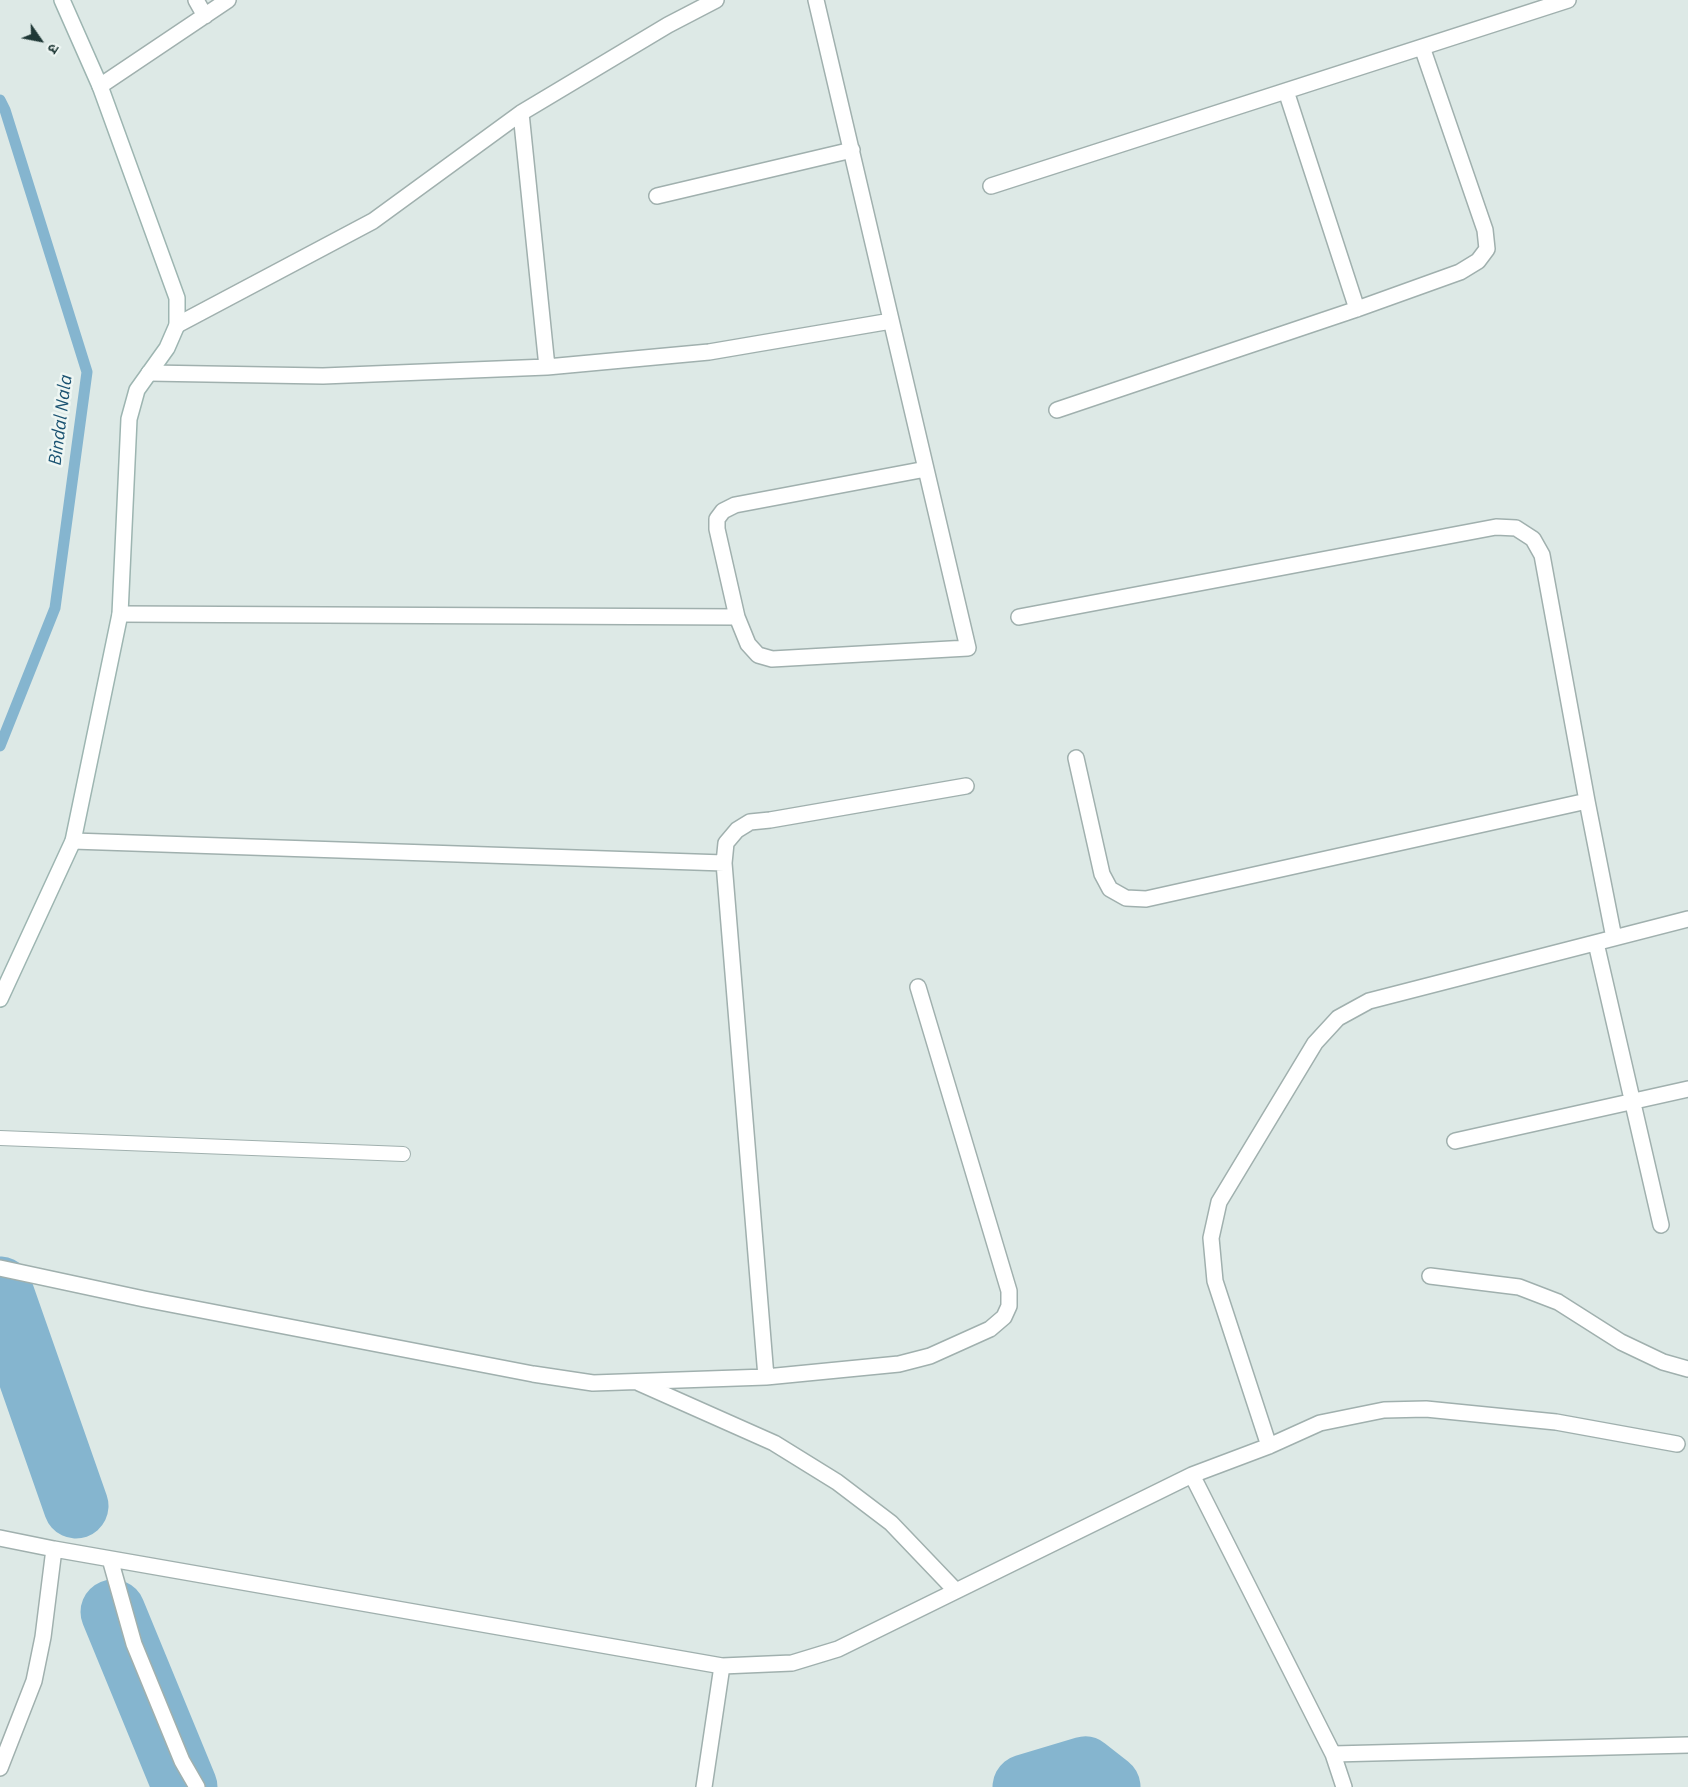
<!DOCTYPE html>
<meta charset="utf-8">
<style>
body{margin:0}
#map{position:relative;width:1688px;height:1787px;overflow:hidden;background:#dde9e6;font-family:"Source Sans 3","Noto Sans Devanagari",sans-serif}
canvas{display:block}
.north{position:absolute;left:15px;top:15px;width:50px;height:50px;-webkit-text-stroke:4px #eef6f3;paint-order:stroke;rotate:123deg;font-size:14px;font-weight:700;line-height:20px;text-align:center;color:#1f3836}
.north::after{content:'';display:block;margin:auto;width:18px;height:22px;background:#1f3836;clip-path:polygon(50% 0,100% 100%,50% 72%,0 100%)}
</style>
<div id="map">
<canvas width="1688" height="1787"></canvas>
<div class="north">उ</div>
</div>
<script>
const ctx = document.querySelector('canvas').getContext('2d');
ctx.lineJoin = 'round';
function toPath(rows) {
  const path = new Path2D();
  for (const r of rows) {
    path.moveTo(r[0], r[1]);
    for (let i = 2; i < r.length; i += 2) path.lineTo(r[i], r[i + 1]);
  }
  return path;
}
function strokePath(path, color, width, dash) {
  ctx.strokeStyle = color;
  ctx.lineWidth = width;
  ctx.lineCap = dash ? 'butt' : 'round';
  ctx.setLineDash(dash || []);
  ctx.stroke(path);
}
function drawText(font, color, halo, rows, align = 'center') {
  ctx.font = font + ' "Source Sans 3",sans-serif';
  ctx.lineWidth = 5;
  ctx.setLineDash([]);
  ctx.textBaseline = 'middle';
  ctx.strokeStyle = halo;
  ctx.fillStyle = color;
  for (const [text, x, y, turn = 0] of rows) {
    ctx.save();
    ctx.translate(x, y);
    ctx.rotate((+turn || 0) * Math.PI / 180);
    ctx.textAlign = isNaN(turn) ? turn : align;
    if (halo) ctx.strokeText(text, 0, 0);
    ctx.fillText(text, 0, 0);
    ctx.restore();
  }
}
const stream = toPath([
 [0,100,5,110,87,372,55,608,0,746]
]);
const river = toPath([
 [0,1289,76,1506],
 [113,1612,185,1787],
 [1025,1787,1085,1769,1108,1787]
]);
const lane = toPath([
 [0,1138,403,1154]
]);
const street = toPath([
 [196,0,205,16],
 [100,86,228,0],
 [1286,91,1357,309],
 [521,113,547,367],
 [991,186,1568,0],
 [657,196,852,150],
 [177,325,373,221,521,113,668,25,716,0],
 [149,373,323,376,547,367,709,352,891,321],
 [1057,410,1357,309,1460,272,1478,261,1487,249,1485,230,1422,47],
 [120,614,737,617,748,644,758,655,772,659,968,648,816,0],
 [737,617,717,529,717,519,723,511,735,505,926,469],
 [1019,617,1496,527,1516,528,1533,539,1542,555,1587,801,1614,938],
 [1076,758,1102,874,1110,889,1126,898,1146,899,1587,801],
 [73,841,724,863],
 [1596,943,1661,1225],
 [1455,1141,1688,1089],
 [0,1268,144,1299,533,1374,593,1383,766,1377,899,1364,930,1356,990,1329,1004,1317,1009,1306,1009,1291,918,987],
 [1430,1276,1519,1287,1558,1302,1621,1342,1663,1362,1688,1369],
 [766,1377,724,863,726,843,737,830,750,822,770,820,966,786],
 [639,1383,774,1443,837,1482,891,1523,956,1591],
 [1269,1446,1215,1281,1211,1238,1219,1202,1315,1043,1338,1018,1369,1001,1688,919],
 [1192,1475,1333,1754,1344,1787],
 [0,1538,54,1549,722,1666,792,1663,838,1649,1192,1475,1269,1446,1320,1423,1384,1410,1426,1409,1556,1422,1677,1444],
 [110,1559,134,1644,182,1761,197,1787],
 [1333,1754,1688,1745],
 [0,1768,34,1681,43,1637,54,1549],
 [704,1787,722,1666]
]);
const secondary = toPath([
 [0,999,73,841,120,614,129,419,137,390,167,348,177,325,177,298,100,86,62,0]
]);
const waterNames = [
 ["Bindal Nala",62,420,-83]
];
strokePath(stream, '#85b5cf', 11);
strokePath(river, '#85b5cf', 65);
strokePath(lane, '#a0b0ae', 16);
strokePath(street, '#a0b0ae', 18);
strokePath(secondary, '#9db5b1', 18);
strokePath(lane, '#fff', 14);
strokePath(street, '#fff', 15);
strokePath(secondary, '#fff', 15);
drawText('italic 19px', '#1b5372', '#eef6f3', waterNames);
</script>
